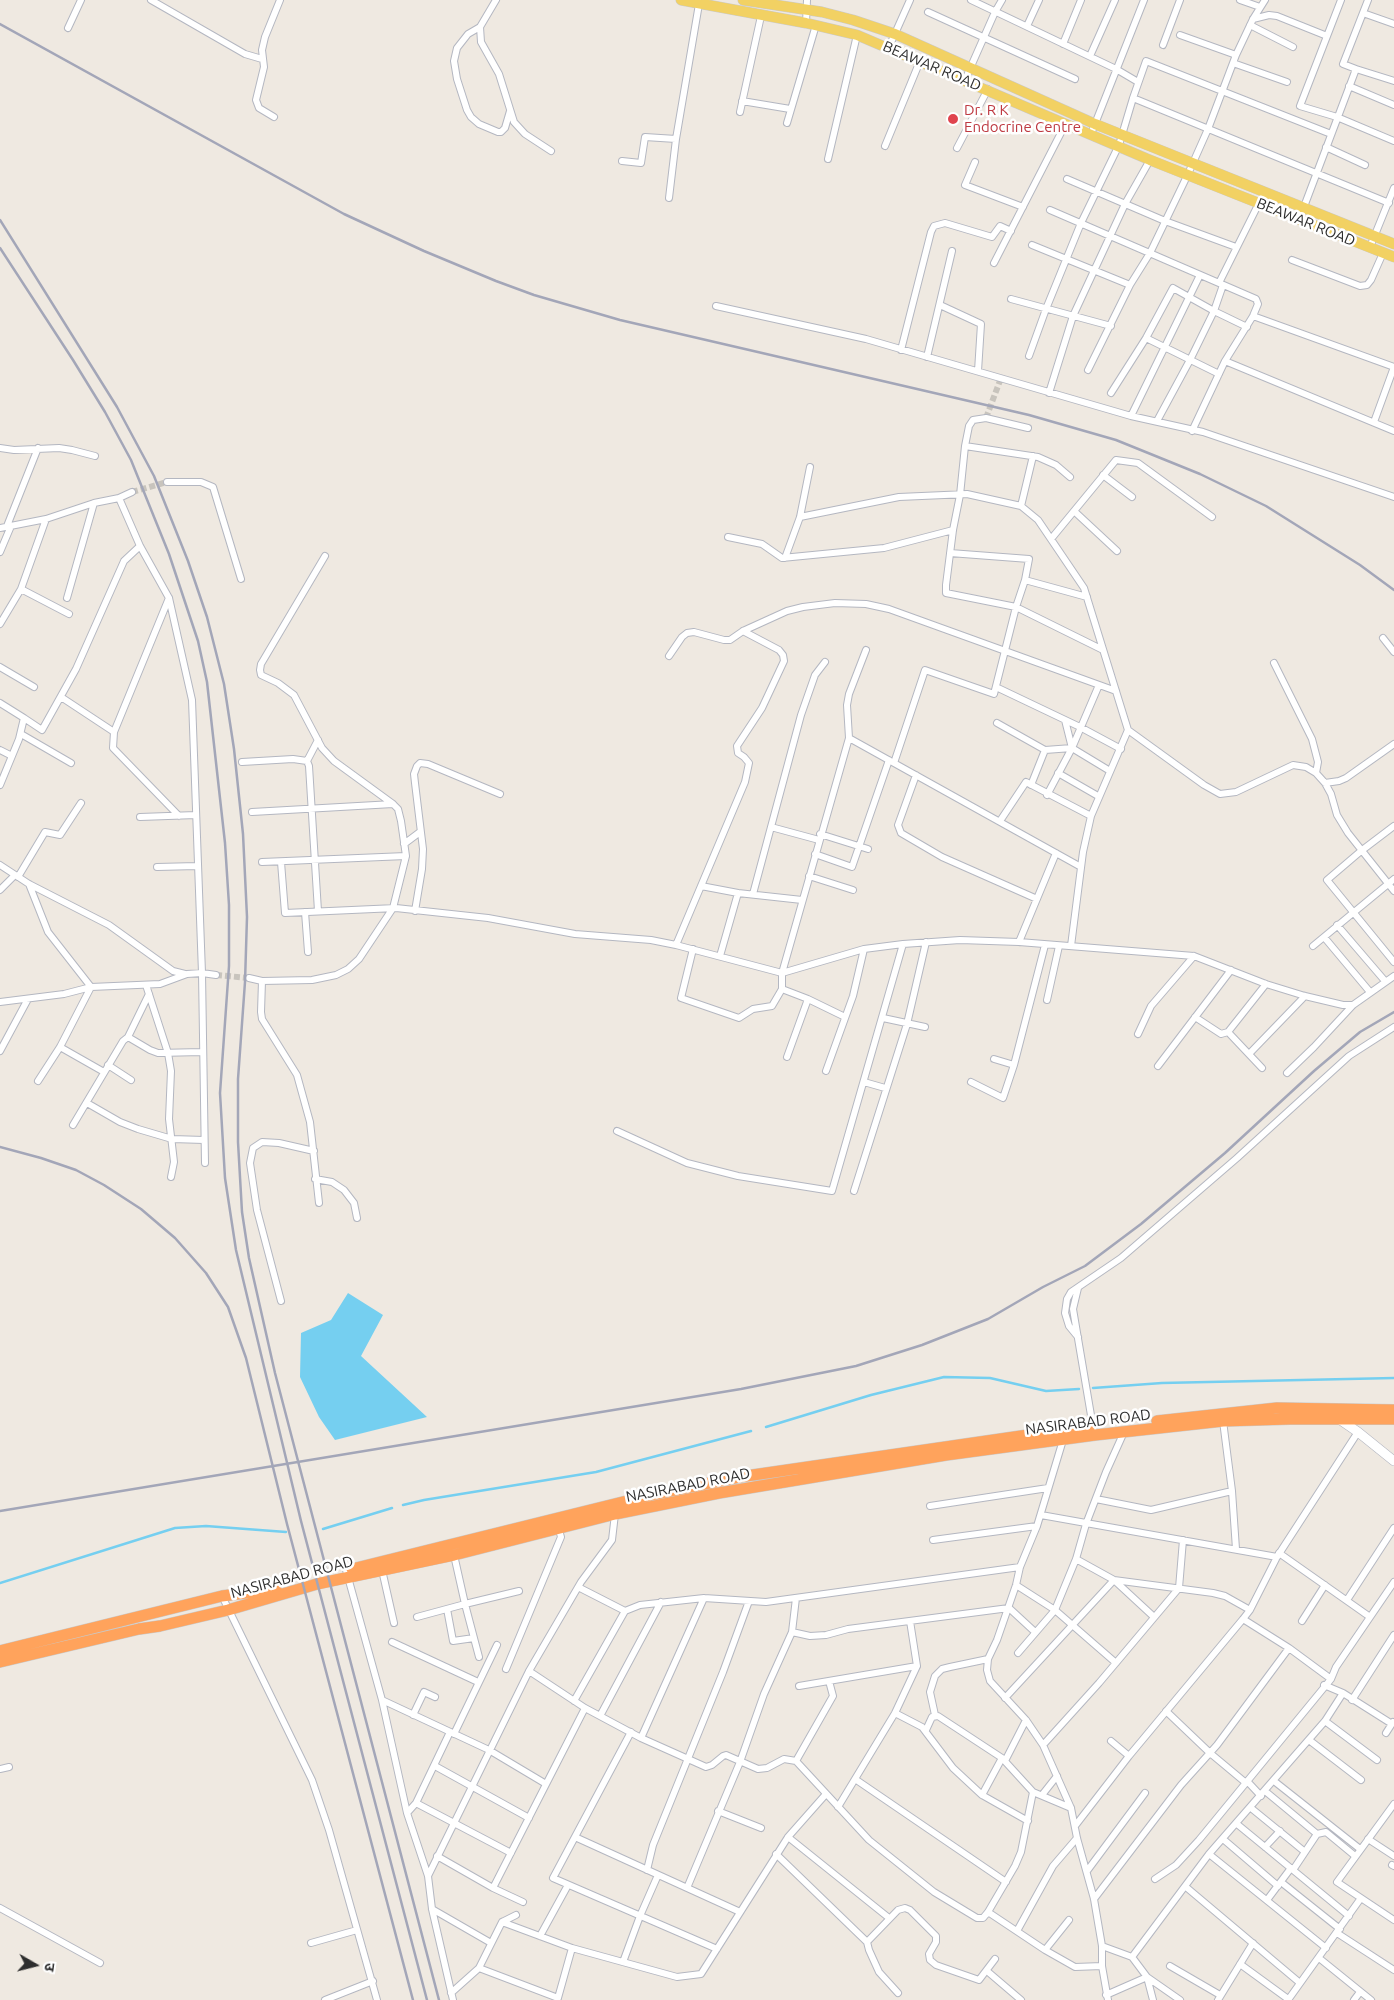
<!DOCTYPE html>
<meta charset="utf-8">
<style>
body{margin:0}
#map{position:relative;width:1394px;height:2000px;overflow:hidden;background:#efe9e1;font-family:Ubuntu,"Noto Sans Devanagari",sans-serif}
canvas{display:block}
.north{position:absolute;left:10px;top:1940px;width:50px;height:50px;-webkit-text-stroke:4px #fff;paint-order:stroke;rotate:98deg;font-size:14px;font-weight:700;line-height:20px;text-align:center;color:#2e2e2e}
.north::after{content:'';display:block;margin:auto;width:18px;height:22px;background:#2e2e2e;clip-path:polygon(50% 0,100% 100%,50% 72%,0 100%)}
</style>
<div id="map">
<canvas width="1394" height="2000"></canvas>
<div class="north">उ</div>
</div>
<script>
const ctx = document.querySelector('canvas').getContext('2d');
ctx.lineJoin = 'round';
function fillPath(path, color) {
  ctx.fillStyle = color;
  ctx.fill(path, 'evenodd');
}
function toPath(rows) {
  const path = new Path2D();
  for (const r of rows) {
    path.moveTo(r[0], r[1]);
    for (let i = 2; i < r.length; i += 2) path.lineTo(r[i], r[i + 1]);
  }
  return path;
}
function strokePath(path, color, width, dash) {
  ctx.strokeStyle = color;
  ctx.lineWidth = width;
  ctx.lineCap = dash ? 'butt' : 'round';
  ctx.setLineDash(dash || []);
  ctx.stroke(path);
}
function drawText(font, color, halo, rows, align = 'center') {
  ctx.font = font + ' Ubuntu,sans-serif';
  ctx.lineWidth = 5;
  ctx.setLineDash([]);
  ctx.textBaseline = 'middle';
  ctx.strokeStyle = halo;
  ctx.fillStyle = color;
  for (const [text, x, y, turn = 0] of rows) {
    ctx.save();
    ctx.translate(x, y);
    ctx.rotate((+turn || 0) * Math.PI / 180);
    ctx.textAlign = isNaN(turn) ? turn : align;
    if (halo) ctx.strokeText(text, 0, 0);
    ctx.fillText(text, 0, 0);
    ctx.restore();
  }
}
const water = toPath([
 [348,1293,383,1315,361,1356,427,1417,335,1440,319,1417,300,1377,301,1333,331,1320]
]);
const stream = toPath([
 [1093,1388,1162,1383,1394,1378],
 [766,1427,871,1395,944,1377,990,1378,1046,1391,1079,1389],
 [403,1505,424,1500,596,1472,751,1431],
 [323,1529,392,1508],
 [0,1583,175,1528,206,1526,286,1532]
]);
const streetTunnel = toPath([
 [986,418,1001,378],
 [132,492,167,482],
 [216,975,249,978]
]);
const street = toPath([
 [151,0,245,54,262,59],
 [496,0,480,27,481,42,499,74,514,122,525,134,551,151],
 [971,0,1116,69,1138,82],
 [1240,0,1260,7],
 [1341,0,1300,106,1337,117,1394,141],
 [928,12,1075,79],
 [1363,13,1394,24],
 [1253,19,1269,15,1277,16,1327,36],
 [806,23,807,0],
 [1250,25,1293,47],
 [1027,26,1039,0],
 [480,27,468,34,457,48,454,61,457,79,467,110,471,117,479,124,498,132,501,132,505,128,510,111],
 [68,28,81,0],
 [1180,35,1236,55],
 [1063,44,1081,0],
 [1163,45,1180,0],
 [889,47,910,0],
 [1090,56,1115,0],
 [1233,63,1287,82],
 [1356,69,1394,81],
 [965,80,995,12,1002,0],
 [1349,86,1394,105],
 [1133,98,1389,203],
 [742,101,790,109],
 [740,112,761,16],
 [274,117,259,108,256,100,264,67,262,50,265,37,280,0],
 [787,123,816,25],
 [1091,134,1144,0],
 [885,146,920,61],
 [1326,147,1365,165],
 [957,148,988,89],
 [828,159,857,35],
 [622,161,641,163,645,137,676,139],
 [975,162,965,185,1023,207],
 [1067,179,1165,221,1236,247],
 [669,198,676,139,699,4],
 [1050,210,1256,299,1258,304,1253,316,1225,361,1192,431],
 [1299,220,1356,69,1343,64,1368,0],
 [1032,245,1130,285],
 [1370,247,1394,188],
 [1292,260,1360,286,1367,285,1371,280,1383,253],
 [994,263,1066,123],
 [1219,283,1259,203],
 [1011,299,1111,326],
 [940,305,981,324,978,371],
 [716,306,866,339,1131,416,1203,432,1394,497],
 [1253,316,1394,367,1374,422],
 [1146,338,1219,374],
 [901,350,931,232,934,226,945,223,992,237,1000,226,1011,231],
 [1029,356,1046,309,1081,223,1119,145,1133,98,1146,61,1331,134],
 [927,357,952,251],
 [1225,361,1394,431],
 [1088,370,1130,285,1150,253,1188,174,1208,129,1236,55,1253,19,1265,0],
 [1049,393,1073,316,1125,204,1150,160],
 [1111,393,1146,338,1173,288,1214,311,1247,327],
 [1131,416,1200,275],
 [1157,421,1190,360,1214,311,1223,285],
 [1028,428,986,418,973,420,969,426,965,446,960,495,953,530,946,585,946,593,1016,607,1103,650],
 [965,446,1038,457,1056,465,1070,477],
 [0,448,14,450,59,448,72,450,95,456],
 [1103,475,1132,497],
 [167,482,201,482,213,487,241,579],
 [119,498,132,492],
 [1021,506,1033,456],
 [1074,511,1117,551],
 [800,517,899,497,967,494,1021,506,1038,520,1084,588,1128,730,1204,785,1220,794,1236,792,1293,765,1306,767,1316,773,1325,783,1331,794,1337,815,1348,833,1394,891],
 [7,526,38,448],
 [0,528,46,519,94,503,119,498,140,546,169,598,192,700,202,973,205,1163],
 [728,537,762,544,782,558,884,548,953,530],
 [1051,539,1116,460,1138,463,1212,517],
 [0,552,11,526],
 [785,558,800,517,810,467],
 [1025,580,1087,597],
 [21,589,69,614],
 [67,598,94,503],
 [169,598,114,732,113,748,179,816],
 [0,624,21,589,46,519],
 [1383,638,1394,652],
 [669,656,682,637,687,633,694,632,724,640,730,640,743,631,787,611,803,607,835,603,866,604,889,609,1116,691],
 [1274,663,1312,739,1318,762,1316,773],
 [0,667,34,687],
 [996,687,1080,727,1121,749],
 [61,697,114,732],
 [0,703,24,718,19,739,0,785],
 [24,718,42,730,76,669,124,561,140,546],
 [997,723,1045,750,1031,785],
 [21,734,71,763],
 [849,738,1081,867],
 [1072,748,1110,771],
 [0,750,12,756],
 [1045,750,1072,748,1065,720],
 [307,761,318,740],
 [242,762,293,759,307,761,309,766,318,911],
 [894,763,925,670,994,694,1016,607,1025,580,1029,559,950,553],
 [1058,773,1098,796],
 [916,775,898,825,901,833,942,857,1037,899],
 [1325,783,1339,781,1346,778,1394,744],
 [1047,795,1072,748,1099,685],
 [252,812,393,804],
 [140,817,196,815],
 [1000,821,1026,782,1091,816],
 [1394,826,1361,851,1327,880,1394,962],
 [771,827,819,840],
 [820,834,868,849],
 [404,844,420,832],
 [815,854,852,867,889,760],
 [262,862,406,856],
 [281,862,285,913,396,908,488,918,575,934,651,940,676,945,782,973,864,949,903,944,960,940,1019,942,1194,956,1266,984,1305,996,1343,1005,1353,1005],
 [0,865,29,884,109,925,173,971,185,974],
 [157,867,197,866],
 [809,876,853,890],
 [18,877,45,832,60,835,81,803],
 [29,884,48,932,91,987,60,1047,38,1081],
 [701,886,738,893,802,900],
 [0,890,15,875],
 [753,894,801,715,815,675,825,662],
 [415,911,422,869,423,849,415,783,414,774,417,766,420,763,428,764,500,794],
 [305,912,308,952],
 [1337,925,1385,981],
 [1324,937,1370,992],
 [1019,942,1056,853],
 [676,945,745,782,749,763,744,757,738,753,737,746,762,708,784,661,783,655,779,650,743,631],
 [1071,946,1083,852,1091,816,1128,730],
 [1313,946,1394,879],
 [693,949,681,998,739,1018,753,1009,772,1006,782,989],
 [720,956,738,893],
 [249,978,262,981,312,980,336,975,348,969,359,959,393,908,406,856,401,821,398,809,393,804,334,761,322,748,294,695,278,683,261,675,260,670,261,664,325,556],
 [262,981,261,1012,262,1019,297,1075,310,1122,319,1203],
 [146,985,168,1053,171,1071,169,1119,174,1162,171,1177],
 [1047,1000,1059,946],
 [0,1002,64,994,91,987,160,984,187,974,202,973,216,975],
 [845,1017,808,999,782,989,782,973,849,738,847,705,849,694,866,650],
 [1195,1017,1221,1034,1228,1032],
 [883,1018,925,1027],
 [1138,1034,1151,1006,1194,956],
 [128,1037,149,994],
 [60,1047,104,1072],
 [0,1051,28,999],
 [1249,1054,1305,996],
 [787,1057,808,999],
 [994,1059,1014,1065],
 [108,1065,131,1080],
 [1158,1066,1231,970],
 [1262,1068,1228,1032,1266,984],
 [826,1071,853,996,864,949],
 [1287,1073,1314,1047,1353,1005,1394,976],
 [864,1082,885,1088],
 [971,1082,1003,1098,1014,1065,1045,945],
 [87,1103,120,1122,138,1129,172,1139,204,1140],
 [73,1125,123,1041,128,1037,150,1050,158,1053,202,1052],
 [617,1131,687,1163,738,1176,832,1191,903,944],
 [315,1179,332,1182,344,1190,354,1203,357,1218],
 [854,1191,907,1024,926,942],
 [1078,1288,1073,1309,1094,1433],
 [281,1301,257,1210,250,1163,253,1148,262,1142,279,1143,314,1151],
 [1078,1337,1069,1326,1065,1313,1067,1299,1071,1292,1121,1258,1237,1158,1349,1056,1394,1027],
 [1223,1421,1232,1491,1236,1549],
 [1063,1440,1037,1526,1020,1567,1016,1585,997,1640,988,1659,987,1670,990,1681,1026,1720,1043,1745,1071,1808,1077,1838,1094,1899,1102,1946,1102,1966,1108,2000],
 [1096,1499,1151,1510,1232,1491],
 [930,1506,1048,1488],
 [1041,1515,1277,1557],
 [933,1540,1037,1526],
 [1279,1553,1370,1617],
 [454,1555,465,1604,519,1591],
 [1076,1559,1114,1580,1154,1617],
 [346,1570,382,1700],
 [382,1570,394,1623],
 [1016,1585,1055,1610,1116,1663],
 [578,1587,625,1611],
 [222,1596,312,1780,329,1830,377,2000],
 [1347,1600,1394,1528],
 [447,1609,453,1641,474,1638],
 [417,1617,465,1604,479,1657],
 [1243,1619,1250,1610,1277,1557,1358,1432],
 [1302,1621,1325,1585],
 [792,1632,810,1636,826,1635,848,1629,1009,1608,1035,1632],
 [392,1642,478,1682],
 [1018,1653,1055,1610,1076,1559,1086,1524,1106,1472,1124,1432],
 [506,1669,561,1537,559,1530],
 [529,1671,585,1708,641,1738,706,1767,712,1765,723,1756,726,1755,758,1769,767,1768,784,1759,796,1761,869,1840,934,1892,977,1918,983,1918,988,1912,1015,1866,1021,1852,1033,1792],
 [1324,1685,1343,1693],
 [799,1686,917,1666],
 [1005,1698,1114,1580,1213,1593,1225,1596,1250,1610],
 [1352,1700,1394,1635],
 [574,1701,625,1611,640,1605,704,1598],
 [1166,1711,1210,1753,1246,1783],
 [895,1713,922,1727,953,1768,982,1795,1028,1821],
 [413,1715,424,1692,435,1697],
 [935,1715,930,1692,935,1676,942,1669,950,1667,988,1659],
 [600,1716,661,1602],
 [1325,1721,1377,1760],
 [926,1730,932,1717,938,1716,1002,1758,1033,1792,1071,1808],
 [631,1732,553,1878,717,1949],
 [1386,1733,1393,1722],
 [454,1734,497,1645],
 [641,1738,704,1598,766,1602,1020,1567],
 [1309,1740,1361,1780],
 [1111,1741,1129,1756],
 [1043,1745,1099,1683,1179,1588,1183,1540],
 [796,1761,833,1696,829,1681],
 [1005,1761,1026,1720],
 [435,1766,529,1818],
 [0,1769,9,1767],
 [855,1779,1006,1882],
 [1247,1781,1261,1796],
 [1274,1781,1360,1849],
 [1265,1791,1317,1834,1326,1832,1355,1856],
 [982,1795,1002,1758],
 [1042,1795,1057,1776],
 [416,1803,511,1853],
 [1394,1804,1337,1882,1394,1920],
 [838,1807,895,1713,917,1666,910,1621],
 [1251,1808,1305,1852],
 [718,1811,761,1828],
 [407,1813,382,1700,489,1750,546,1784],
 [1237,1824,1349,1916],
 [1075,1826,1129,1756,1243,1619,1289,1648,1331,1679],
 [575,1837,740,1912],
 [788,1837,889,1918],
 [1223,1839,1278,1886],
 [1368,1839,1394,1856],
 [1265,1847,1280,1831],
 [776,1854,867,1942,869,1950,879,1972,898,1993],
 [1209,1854,1326,1948],
 [437,1856,493,1888,523,1902],
 [1392,1865,1394,1866],
 [647,1870,653,1845,723,1672,749,1601],
 [1293,1870,1317,1834],
 [1087,1871,1145,1793],
 [428,1876,407,1813,416,1803,450,1732],
 [1155,1879,1176,1865,1199,1840,1331,1679,1336,1667,1394,1582],
 [1281,1882,1340,1929],
 [1186,1887,1300,1983],
 [493,1888,585,1708],
 [687,1888,740,1762,764,1694,792,1632,796,1598],
 [1094,1899,1181,1785,1217,1745,1289,1648],
 [1267,1900,1291,1868],
 [0,1908,100,1963],
 [432,1909,491,1943],
 [988,1912,1045,1950,1075,1967,1102,1966],
 [502,1922,572,1948],
 [1017,1931,1053,1866,1077,1838],
 [1337,1933,1394,1970],
 [540,1936,568,1885],
 [867,1942,898,1910,905,1908,910,1910,936,1936,936,1942,929,1954,930,1960,936,1965,979,1980,995,1959],
 [311,1943,357,1930],
 [1102,1946,1132,1957],
 [1045,1950,1069,1920],
 [1319,1958,1371,2000],
 [623,1962,640,1916,658,1875],
 [1240,1964,1288,1999],
 [1170,1966,1220,1995],
 [479,1968,558,1998,572,1948,677,1977,701,1974,788,1837,826,1794],
 [987,1971,1021,2000],
 [451,1993,479,1968,502,1922,516,1915],
 [1106,1995,1147,1977,1132,1957,1209,1854,1325,1721,1343,1693,1392,1724],
 [325,2000,373,1981],
 [453,2000,432,1909,428,1876,529,1671,581,1582,612,1540,615,1514],
 [1153,2000,1147,1977,1180,2000],
 [1218,2000,1253,1943],
 [1288,2000,1361,1898],
 [1354,2000,1360,1992]
]);
const secondary = toPath([
 [1339,1419,1358,1432,1394,1461]
]);
const primary = toPath([
 [681,0,806,23,857,35,1150,160,1394,257],
 [743,0,822,12,853,20,895,34,1095,124,1394,244]
]);
const highway = toPath([
 [1157,1421,1277,1408,1394,1410],
 [352,1569,655,1494,739,1477,1028,1435,1089,1428],
 [0,1651,222,1596,276,1589],
 [0,1662,139,1629,160,1626,228,1610,317,1584,454,1555,615,1514,719,1493,946,1455,1095,1435,1223,1421,1290,1419,1394,1419]
]);
const rail = toPath([
 [0,24,344,214,424,251,496,281,534,295,620,320,1029,415,1116,440,1200,474,1266,506,1360,565,1394,590],
 [0,220,117,407,154,476,188,561,207,617,224,684,234,749,243,834,247,917,245,982,238,1079,238,1142,242,1212,249,1258,275,1373,439,2000],
 [0,248,73,360,105,412,131,460,169,554,198,641,207,682,225,843,229,905,229,966,220,1093,225,1178,236,1250,301,1521,427,2000],
 [0,1147,41,1158,76,1170,104,1185,141,1209,175,1238,206,1273,228,1307,246,1358,287,1524,413,2000],
 [0,1511,741,1389,856,1366,922,1345,988,1319,1043,1287,1085,1266,1141,1224,1225,1153,1314,1071,1360,1032,1394,1012]
]);
const markers = [
 [953,119,6,"#e0444e"]
];
const streetNames = [
 ["BEAWAR ROAD",932,66,23],
 ["BEAWAR ROAD",1306,222,22],
 ["NASIRABAD ROAD",1088,1422,-7],
 ["NASIRABAD ROAD",688,1485,-11],
 ["NASIRABAD ROAD",292,1577,-15]
];
const healthNames = [
 ["Dr. R K",964,110],
 ["Endocrine Centre",964,127]
];
fillPath(water, '#75cff0');
strokePath(stream, '#75cff0', 2.5);
strokePath(streetTunnel, '#c8c4bd', 6, [6, 3]);
strokePath(street, '#b4b7c1', 8);
strokePath(secondary, '#b4b7c1', 10);
strokePath(primary, '#c9c9c9', 11);
strokePath(highway, '#c9c9c9', 12);
strokePath(street, '#fff', 6);
strokePath(secondary, '#fff', 9);
strokePath(primary, '#f2d163', 10);
strokePath(highway, '#ffa35c', 11);
strokePath(rail, '#a3a6b8', 2.5);
for (const [x, y, r, color] of markers) {
  const dot = new Path2D();
  dot.arc(x, y, r, 0, 2 * Math.PI);
  ctx.fillStyle = color;
  ctx.fill(dot);
  strokePath(dot, '#fff', 2);
}
drawText('15px', '#2e2e2e', '#fff', streetNames);
drawText('15px', '#be3a42', '#fff', healthNames, 'left');
</script>
